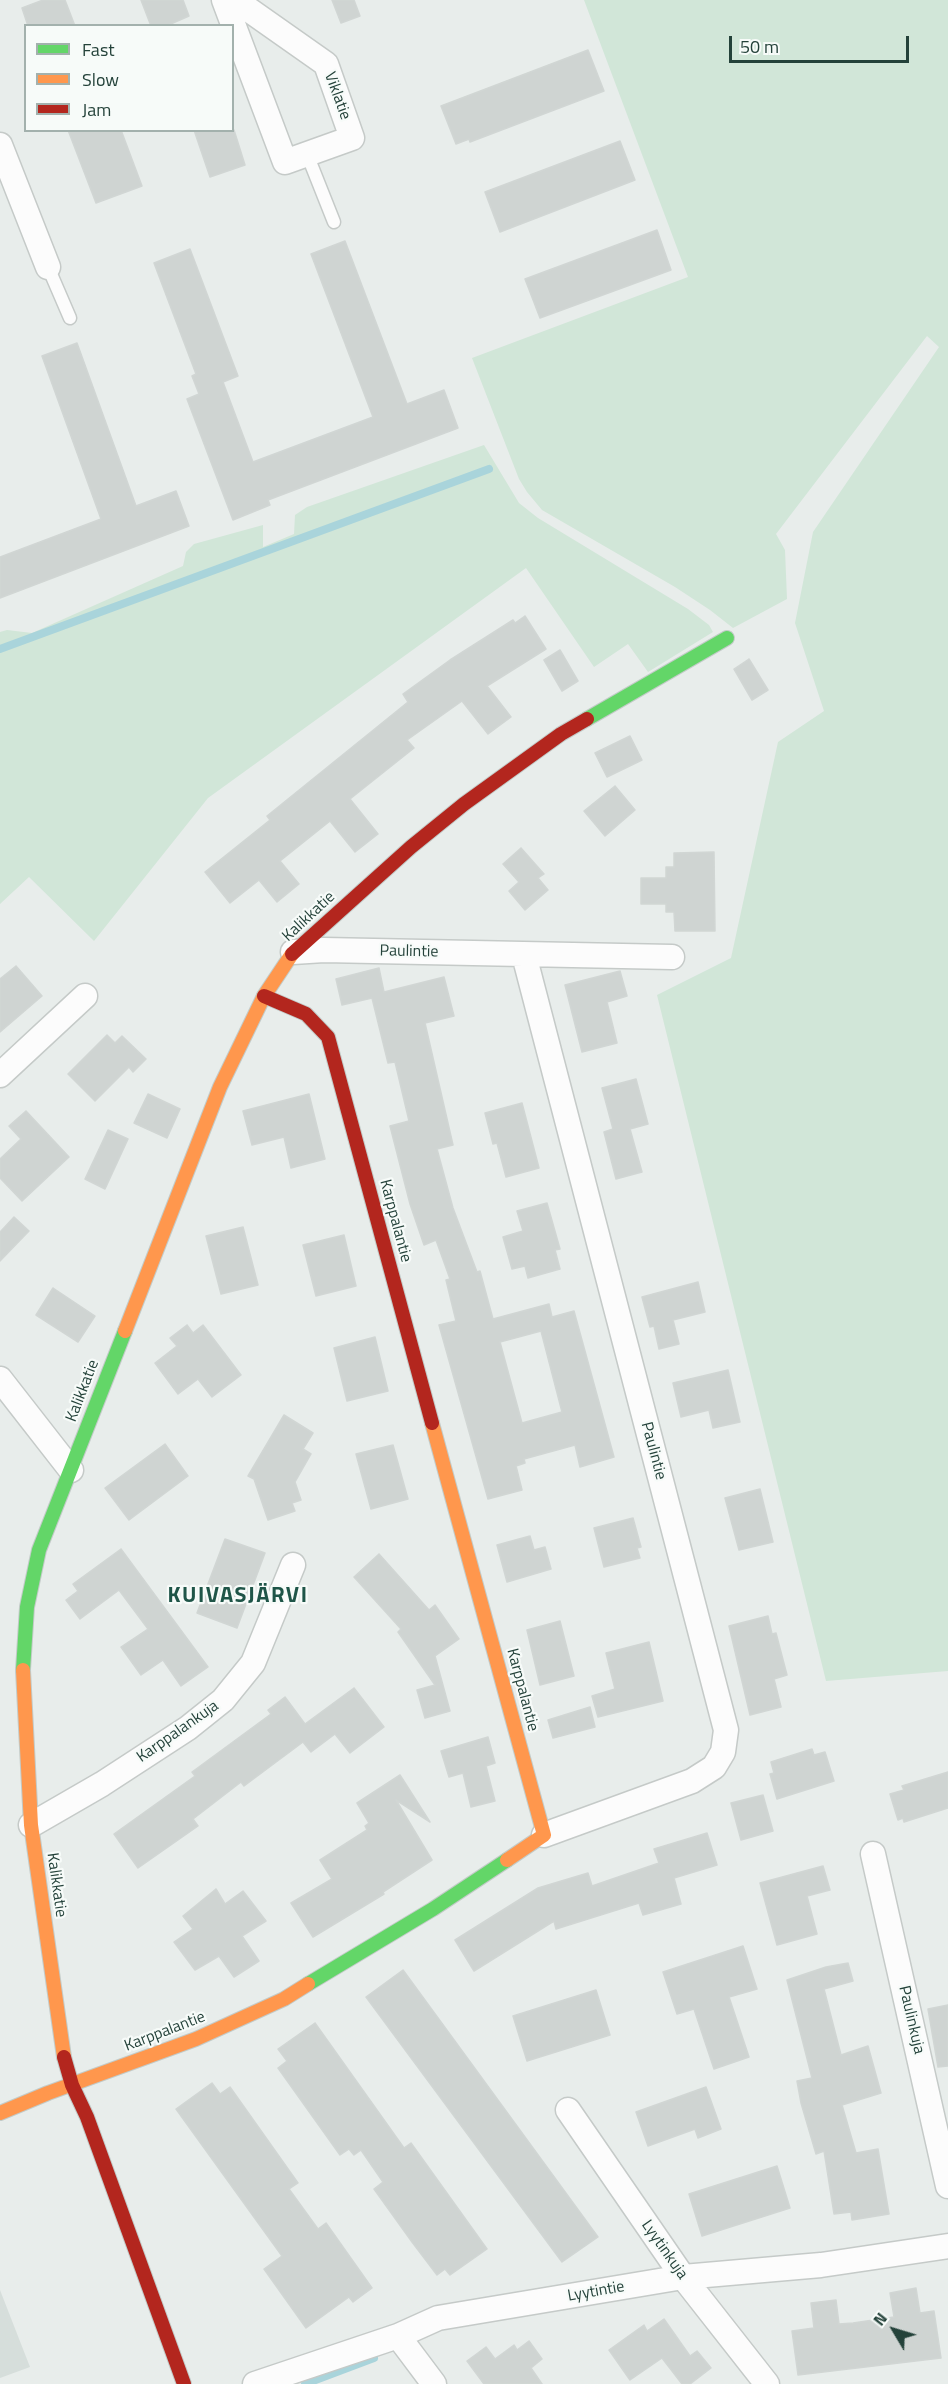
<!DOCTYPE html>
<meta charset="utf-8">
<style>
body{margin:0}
#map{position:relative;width:948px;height:2384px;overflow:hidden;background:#e8edeb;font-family:"Titillium Web",sans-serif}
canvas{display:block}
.legend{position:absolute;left:24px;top:24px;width:210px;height:108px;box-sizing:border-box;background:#f7fbf9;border:2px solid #a3b1ad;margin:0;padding:8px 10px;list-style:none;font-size:18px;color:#24423a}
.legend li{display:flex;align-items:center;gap:12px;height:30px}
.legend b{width:30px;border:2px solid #a3b1ad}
.north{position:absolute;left:864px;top:2300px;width:60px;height:60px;-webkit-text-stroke:4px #f7fbf9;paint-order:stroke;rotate:308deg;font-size:16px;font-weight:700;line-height:24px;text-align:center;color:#24423a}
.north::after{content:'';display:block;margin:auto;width:21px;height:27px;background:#24423a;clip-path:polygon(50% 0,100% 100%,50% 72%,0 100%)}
.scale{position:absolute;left:729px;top:36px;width:180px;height:27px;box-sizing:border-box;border:3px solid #24423a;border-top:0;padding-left:8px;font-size:18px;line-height:21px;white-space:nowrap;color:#24423a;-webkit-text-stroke:4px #f7fbf9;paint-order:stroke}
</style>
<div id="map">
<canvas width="948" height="2384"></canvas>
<ul class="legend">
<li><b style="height:8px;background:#63d668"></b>Fast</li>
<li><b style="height:8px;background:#ff974d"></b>Slow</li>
<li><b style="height:8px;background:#b3261e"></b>Jam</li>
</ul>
<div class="north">N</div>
<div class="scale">50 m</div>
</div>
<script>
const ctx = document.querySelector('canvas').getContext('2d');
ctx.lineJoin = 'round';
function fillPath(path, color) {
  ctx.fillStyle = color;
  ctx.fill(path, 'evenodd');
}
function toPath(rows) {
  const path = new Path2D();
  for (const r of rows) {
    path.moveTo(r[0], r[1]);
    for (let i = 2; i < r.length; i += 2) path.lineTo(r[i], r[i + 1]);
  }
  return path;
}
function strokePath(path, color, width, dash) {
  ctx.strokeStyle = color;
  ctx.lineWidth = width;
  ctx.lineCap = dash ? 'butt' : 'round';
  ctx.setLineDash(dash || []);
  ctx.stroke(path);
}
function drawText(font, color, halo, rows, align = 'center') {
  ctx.font = font + ' "Titillium Web",sans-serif';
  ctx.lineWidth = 4.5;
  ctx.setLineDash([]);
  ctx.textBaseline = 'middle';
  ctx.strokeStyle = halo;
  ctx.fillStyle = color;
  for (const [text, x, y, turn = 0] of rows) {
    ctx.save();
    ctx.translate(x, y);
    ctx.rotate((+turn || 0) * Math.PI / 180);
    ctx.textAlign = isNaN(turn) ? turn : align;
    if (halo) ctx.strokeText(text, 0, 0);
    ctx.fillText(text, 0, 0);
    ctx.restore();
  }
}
const built = toPath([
 [0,2290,30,2367,0,2378]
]);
const green = toPath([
 [584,0,948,0,948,1671,826,1681,657,995,731,958,778,742,824,711,795,623,813,532,939,347,927,336,776,534,785,550,787,599,733,628,710,610,675,587,542,510,527,492,519,479,472,358,688,277],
 [484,445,519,503,538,518,688,609,709,625,713,632,648,672,628,644,594,667,526,568,208,798,94,941,29,877,0,904,0,632,7,630,32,633,183,566,186,552,194,544,263,525,263,547,294,534,295,515,307,507]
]);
const stream = toPath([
 [0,649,489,469],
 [305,2384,374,2358]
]);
const building = toPath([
 [43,0,65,0,75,26,28,26,22,8,43,0],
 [141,0,183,0,189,16,166,26,151,26,141,0],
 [332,0,354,0,360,16,341,23,332,0],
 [588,50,604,91,470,142,469,139,456,144,441,106,588,50],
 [68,130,121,130,142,186,96,203,68,130],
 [194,130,234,130,245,165,210,177,194,130],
 [620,141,635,180,500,232,485,192,620,141],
 [657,230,671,270,540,318,525,279,657,230],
 [345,241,407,404,444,390,458,428,268,500,270,505,233,520,187,399,199,394,192,376,196,374,154,263,190,249,238,376,223,382,253,462,373,417,311,254,345,241],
 [77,343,136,506,176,491,189,526,0,598,0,557,101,519,42,356,77,343],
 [525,616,546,649,487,686,511,717,488,734,462,701,407,740,414,748,350,799,378,834,355,852,330,821,280,861,299,884,277,902,259,880,230,903,205,872,270,820,267,816,408,702,403,694,450,660,513,620,515,623,525,616],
 [560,650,578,681,562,691,544,660,560,650],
 [749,659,768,690,752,700,734,669,749,659],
 [630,736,642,760,607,777,595,753,630,736],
 [615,786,635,810,605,836,584,811,615,786],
 [521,848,544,874,538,878,548,890,525,910,509,891,519,882,503,864,521,848],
 [714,852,715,931,675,931,674,912,666,912,666,904,641,904,641,878,666,878,666,867,674,867,674,853,714,852],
 [16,966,42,996,0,1032,0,979,16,966],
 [379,968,384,992,444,977,454,1016,425,1023,453,1145,437,1149,453,1208,477,1272,480,1271,493,1319,549,1304,552,1317,574,1311,614,1457,580,1467,575,1445,524,1459,525,1463,516,1466,522,1490,488,1499,439,1325,456,1321,446,1280,450,1279,436,1240,424,1245,410,1204,390,1126,409,1121,395,1062,388,1063,372,998,342,1005,336,979,379,968],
 [541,1331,562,1412,522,1423,500,1342,541,1331],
 [620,971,627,996,607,1002,617,1043,582,1052,565,985,620,971],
 [107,1035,115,1043,122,1036,146,1059,133,1072,129,1067,95,1101,68,1074,107,1035],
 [636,1079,648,1124,630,1129,642,1172,616,1179,604,1132,613,1129,602,1088,636,1079],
 [148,1094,180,1109,167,1138,134,1123,148,1094],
 [309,1094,325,1159,291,1168,284,1137,252,1145,243,1111,309,1094],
 [522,1103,539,1168,506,1177,497,1143,493,1144,485,1113,522,1103],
 [26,1111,69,1157,22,1201,0,1178,0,1159,21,1139,9,1126,26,1111],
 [108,1130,128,1139,105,1189,85,1179,108,1130],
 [547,1203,560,1249,555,1250,560,1269,528,1278,525,1266,512,1269,503,1237,523,1231,517,1211,547,1203],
 [14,1217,29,1231,0,1261,0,1232,14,1217],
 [243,1227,258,1285,221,1294,206,1236,243,1227],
 [344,1235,356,1286,316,1296,303,1245,344,1235],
 [698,1282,705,1312,673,1320,679,1344,659,1349,654,1326,650,1327,642,1297,698,1282],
 [53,1288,95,1316,78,1342,36,1315,53,1288],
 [187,1325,193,1333,203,1325,241,1375,212,1397,198,1379,178,1394,155,1363,177,1346,170,1338,187,1325],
 [375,1337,388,1391,347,1401,334,1348,375,1337],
 [728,1370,740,1422,713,1428,709,1410,681,1417,673,1383,728,1370],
 [284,1415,313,1433,303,1449,311,1454,295,1482,301,1500,292,1503,295,1511,268,1520,254,1479,248,1476,284,1415],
 [165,1444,188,1476,129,1520,105,1488,165,1444],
 [393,1445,408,1499,371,1509,356,1454,393,1445],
 [760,1489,773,1542,739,1550,725,1498,760,1489],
 [633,1518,641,1547,637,1548,640,1558,604,1567,594,1528,633,1518],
 [530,1536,534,1550,545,1547,551,1569,507,1582,497,1545,530,1536],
 [225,1539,265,1553,237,1628,197,1613,225,1539],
 [121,1549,208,1667,181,1686,163,1660,141,1675,121,1647,148,1629,119,1590,80,1619,66,1600,78,1591,73,1584,121,1549],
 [379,1554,429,1610,435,1605,459,1639,435,1656,450,1711,425,1718,417,1690,435,1685,398,1632,401,1629,354,1577,379,1554],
 [768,1616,772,1634,776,1633,787,1675,774,1679,781,1707,750,1715,729,1626,768,1616],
 [560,1621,574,1676,540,1685,527,1630,560,1621],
 [649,1642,663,1701,598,1717,592,1696,615,1689,606,1653,649,1642],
 [354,1688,384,1727,350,1753,335,1734,311,1752,303,1742,244,1786,241,1782,193,1819,198,1826,138,1868,114,1834,195,1776,192,1772,271,1714,268,1710,285,1697,305,1724,354,1688],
 [590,1707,595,1727,553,1738,548,1720,590,1707],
 [488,1737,495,1763,486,1766,495,1801,471,1807,463,1773,449,1777,441,1751,488,1737],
 [812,1749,814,1755,825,1752,834,1781,777,1799,770,1774,774,1773,771,1762,812,1749],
 [948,1772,948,1808,904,1822,903,1818,898,1820,890,1794,904,1790,902,1786,948,1772],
 [400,1775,430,1822,396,1800,432,1860,383,1892,384,1894,313,1937,291,1903,332,1879,320,1860,367,1830,365,1826,369,1823,357,1803,400,1775],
 [763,1795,773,1831,741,1840,731,1803,763,1795],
 [707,1833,717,1865,674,1878,681,1904,643,1915,639,1903,556,1929,554,1921,474,1971,455,1940,538,1888,588,1873,592,1886,659,1863,654,1849,707,1833],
 [823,1866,830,1890,807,1896,817,1934,777,1945,760,1883,823,1866],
 [216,1889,225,1904,243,1891,266,1921,242,1936,259,1961,234,1977,219,1956,195,1970,174,1942,193,1929,183,1916,216,1889],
 [743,1946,757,1989,729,1997,749,2057,714,2069,694,2009,677,2014,663,1972,743,1946],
 [848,1963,853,1981,824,1989,841,2055,868,2046,881,2093,842,2105,856,2153,878,2149,889,2214,852,2220,851,2212,834,2214,824,2151,816,2154,801,2103,797,2081,812,2078,787,1980,826,1967,848,1963],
 [403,1970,598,2237,562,2262,366,1997,403,1970],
 [596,1990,610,2035,527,2061,513,2016,596,1990],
 [948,2005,948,2066,938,2067,928,2009,948,2005],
 [315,2023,404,2148,411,2143,487,2249,450,2275,445,2269,437,2275,412,2242,374,2189,383,2182,361,2150,354,2155,349,2149,340,2155,278,2068,287,2061,278,2049,315,2023],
 [212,2083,220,2094,230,2087,298,2183,289,2189,318,2229,326,2223,372,2288,353,2302,349,2297,306,2328,264,2269,282,2256,176,2109,212,2083],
 [706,2087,721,2129,698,2138,695,2129,648,2146,636,2112,706,2087],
 [777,2166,790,2208,702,2236,689,2194,777,2166],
 [916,2288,920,2313,934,2311,941,2358,798,2375,792,2331,814,2328,811,2303,836,2300,839,2324,853,2323,894,2317,890,2293,916,2288],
 [664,2319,690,2356,697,2351,711,2368,690,2384,682,2384,662,2358,630,2380,609,2350,644,2325,647,2331,664,2319],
 [529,2341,542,2359,531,2368,542,2384,484,2384,467,2361,486,2347,495,2359,514,2345,517,2350,529,2341]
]);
const lane = toPath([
 [307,154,334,222],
 [48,267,70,318]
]);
const street = toPath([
 [224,0,285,162,352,138,326,64,235,0],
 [0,145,48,267],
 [293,952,324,950,672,957],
 [524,955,726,1730,723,1752,714,1767,692,1781,544,1835],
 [0,1075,85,996],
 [0,1379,71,1470],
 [31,1825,102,1784,188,1728,223,1700,253,1663,293,1565],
 [873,1854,948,2186],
 [568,2110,683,2277,767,2384],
 [398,2336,434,2384],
 [255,2384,398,2336,438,2318,683,2277,821,2265,948,2246]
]);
const fast = toPath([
 [587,719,727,638],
 [23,1670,27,1607,39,1550,125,1331],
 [308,1984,433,1909,507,1860]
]);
const slow = toPath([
 [125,1331,220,1087,264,996,292,954],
 [432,1423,544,1835,507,1860],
 [23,1670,31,1825,64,2057],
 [0,2113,48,2093,196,2039,284,1999,308,1984]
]);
const jam = toPath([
 [292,954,411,847,464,804,561,734,587,719],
 [264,996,306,1014,328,1037,432,1423],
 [64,2057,72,2085,87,2117,184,2384]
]);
const streetNames = [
 ["Viklatie",337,96,70],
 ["Kalikkatie",309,917,-43],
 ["Paulintie",409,952,1],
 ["Karppalantie",395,1221,75],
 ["Kalikkatie",83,1391,-69],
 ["Paulintie",653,1451,75],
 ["Karppalantie",522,1690,75],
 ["Karppalankuja",178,1732,-35],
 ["Kalikkatie",56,1885,82],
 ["Paulinkuja",911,2020,77],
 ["Karppalantie",165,2032,-21],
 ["Lyytinkuja",664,2250,55],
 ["Lyytintie",596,2292,-10]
];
const districtNames = [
 ["KUIVASJÄRVI",238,1597]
];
fillPath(built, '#d6dedb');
fillPath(green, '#d1e6d8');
strokePath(stream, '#a9d4db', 8);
fillPath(building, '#cfd4d2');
strokePath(building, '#d1d6d4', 1.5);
strokePath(lane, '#c5cac8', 15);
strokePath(street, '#c5cac8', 27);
strokePath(fast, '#c3cbc8', 16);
strokePath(slow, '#c3cbc8', 16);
strokePath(jam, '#c3cbc8', 16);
strokePath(lane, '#fcfcfc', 12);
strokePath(street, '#fcfcfc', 24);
strokePath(fast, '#63d668', 14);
strokePath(slow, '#ff974d', 14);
strokePath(jam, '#b3261e', 14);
drawText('16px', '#24423a', '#f7fbf9', streetNames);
ctx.letterSpacing = '1.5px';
drawText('bold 22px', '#1f5548', '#f7fbf9', districtNames);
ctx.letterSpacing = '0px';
</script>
